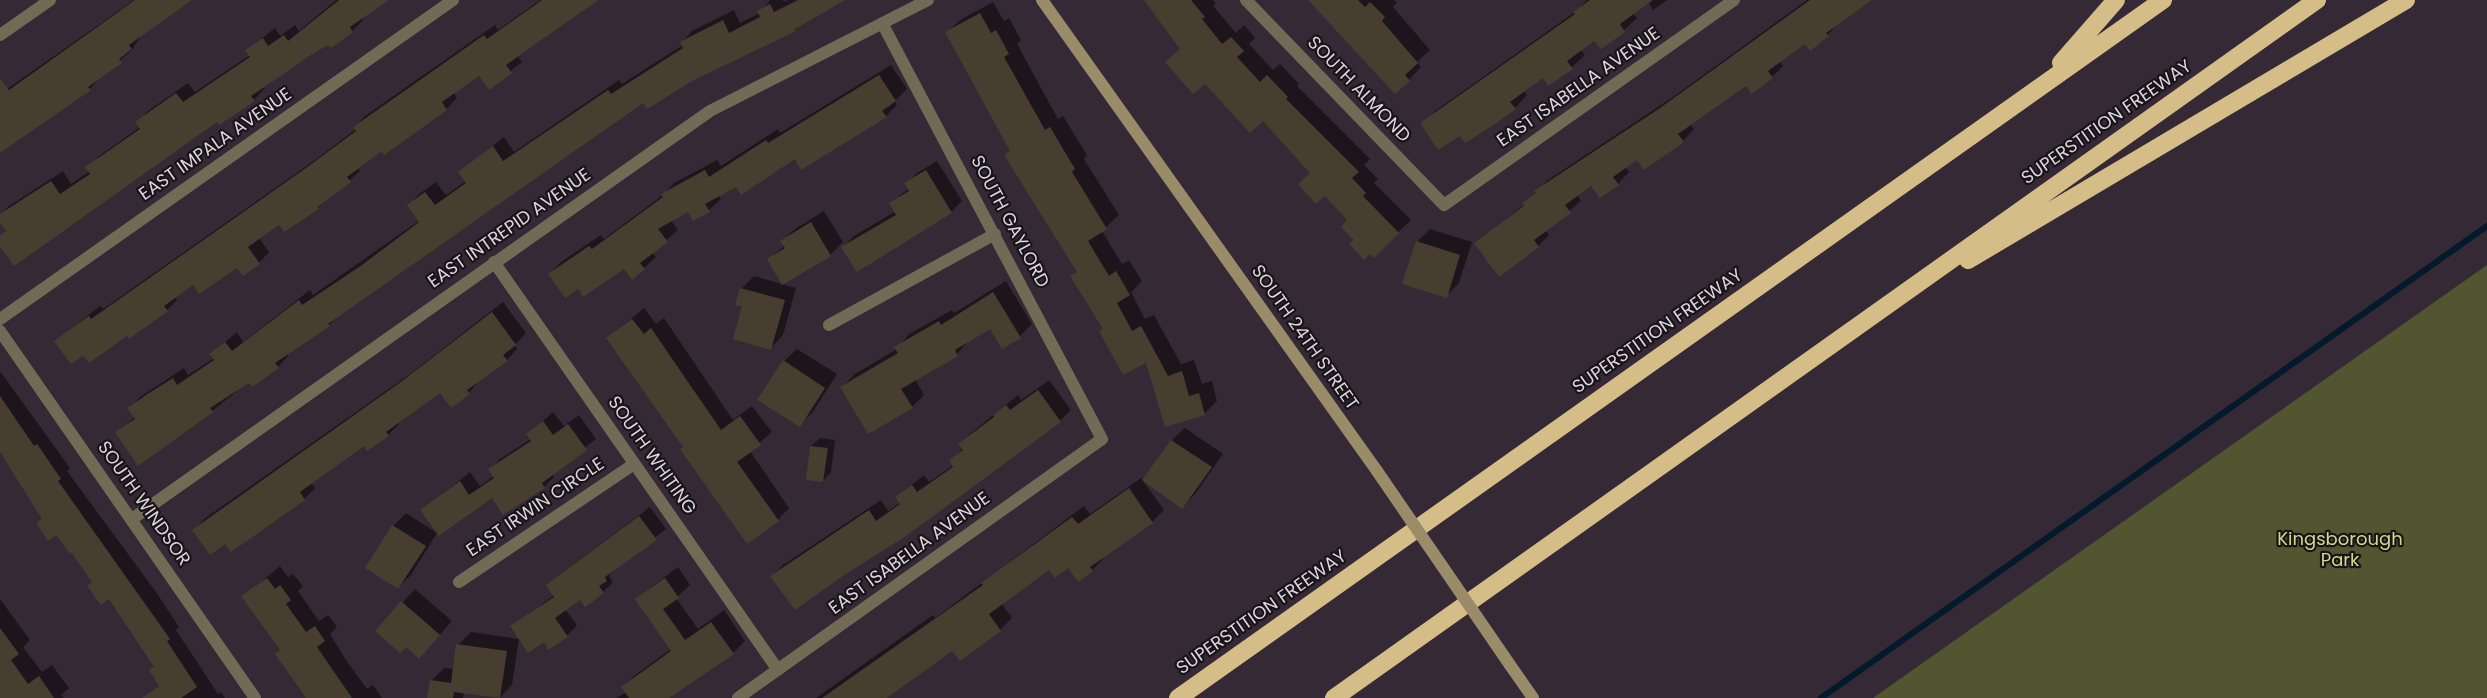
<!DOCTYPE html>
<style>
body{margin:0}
canvas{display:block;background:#342935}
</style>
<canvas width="2487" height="698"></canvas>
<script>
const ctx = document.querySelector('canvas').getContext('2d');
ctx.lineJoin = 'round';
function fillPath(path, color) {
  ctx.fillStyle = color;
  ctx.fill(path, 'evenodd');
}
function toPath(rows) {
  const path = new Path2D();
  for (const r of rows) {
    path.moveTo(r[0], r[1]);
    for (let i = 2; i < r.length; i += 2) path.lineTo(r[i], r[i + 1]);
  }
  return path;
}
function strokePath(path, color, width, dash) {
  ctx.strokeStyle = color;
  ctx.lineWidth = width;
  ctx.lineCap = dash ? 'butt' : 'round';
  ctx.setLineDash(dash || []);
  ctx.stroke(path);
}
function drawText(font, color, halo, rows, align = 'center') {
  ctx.font = font + ' Poppins,sans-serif';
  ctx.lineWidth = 4.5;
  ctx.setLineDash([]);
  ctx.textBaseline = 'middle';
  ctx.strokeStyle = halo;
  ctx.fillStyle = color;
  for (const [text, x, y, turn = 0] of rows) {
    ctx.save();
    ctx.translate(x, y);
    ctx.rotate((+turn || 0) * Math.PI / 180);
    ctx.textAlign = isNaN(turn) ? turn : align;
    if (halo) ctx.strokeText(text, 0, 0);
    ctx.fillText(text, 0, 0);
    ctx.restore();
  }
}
const green = toPath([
 [2487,265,2487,698,1873,698]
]);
const shadow = toPath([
 [134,0,189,0,142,34,132,50,101,76,90,89,0,150,0,94],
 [336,0,386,0,362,18,363,20,352,31,329,43,263,86,265,88,254,100,0,244,0,237,7,230,0,220,0,215,9,206,63,171,71,184,90,171,87,168,99,156,140,127,137,123,148,111,188,83,195,92,250,55,247,50,275,28,280,36,295,25,299,31],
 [540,0,595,0,517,55,522,62,489,88,479,74,453,92,457,98,446,109,384,152,382,149,358,167,360,171,318,208,279,223,259,238,269,252,259,263,237,266,193,283,175,296,177,300,167,310,89,361,84,353,56,341,100,306,103,309,318,158,356,129,355,127,365,116,495,25,498,30],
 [770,0,783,0,785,2,789,0,842,0,802,23,795,30,644,101,340,314,329,325,287,354,288,356,278,367,250,381,212,411,117,432,135,417,129,408,140,397,184,368,188,375,214,358,211,354,237,332,243,342,310,290,313,295,420,220,409,205,419,194,436,182,446,195,466,181,460,172,504,137,514,152,619,80,622,84,683,45,682,42,692,31,734,10,740,23,760,13],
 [1146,0,1213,0,1216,4,1213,6,1236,33,1244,25,1255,38,1249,44,1273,70,1280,64,1299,84,1297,86,1370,159,1364,165,1378,179,1374,183,1411,220,1374,256,1356,239,1349,220,1312,173,1263,119,1181,48],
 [1311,0,1394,0,1397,3,1393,7,1430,50,1417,62,1421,67,1409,80],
 [1587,0,1667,0,1653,10,1648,2,1633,13,1637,18,1624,30,1601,47,1595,39,1580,49,1585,55,1572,67,1543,76,1523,90,1527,95,1515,108,1460,134,1422,124,1435,111,1575,12],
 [1807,0,1869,0,1838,22,1828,35,1805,42,1779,60,1783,66,1772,77,1746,84,1690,124,1694,129,1683,141,1637,158,1625,167,1629,172,1618,184,1591,184,1577,194,1581,201,1546,230,1549,235,1538,246,1476,243,1525,204,1548,180,1673,97],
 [993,2,1004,21,1009,18,1021,40,1017,44,1058,119,1063,116,1087,155,1084,159,1119,215,1102,231,1122,264,1129,260,1142,281,1131,292,1145,319,1154,315,1181,364,1194,360,1202,384,1212,381,1217,401,1204,414,1146,361,1104,328,1072,277,1078,270,947,33,960,20],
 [891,65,907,89,895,101,897,105,886,116,737,185,718,195,721,199,709,210,694,219,689,210,671,220,678,230,652,252,656,257,644,268,624,267,578,287,550,274,561,262,601,235,604,239,663,195,674,183,717,160,721,166,778,129,780,133],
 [937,161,962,201,951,212,843,247,854,236,896,211,891,203,909,188,906,184,917,173],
 [824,211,843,242,830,255,768,260,785,245,782,241,795,229],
 [1430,229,1472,242,1459,283,1446,296,1417,242],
 [754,276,796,288,783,335,771,348,744,305,741,289],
 [1006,281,1032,324,1020,336,990,327,969,340,957,354,915,379,924,395,912,407,842,387,855,374,897,349,909,334,952,310,954,313],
 [503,302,526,333,515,345,517,349,507,360,479,380,469,393,451,406,440,391,398,422,399,424,388,435,368,449,364,443,311,482,315,488,304,499,225,542,194,530,204,519,410,374],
 [644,308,656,324,664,318,733,420,752,406,772,432,750,451,789,508,778,520,685,447,608,338],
 [797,349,837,374,812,413,799,425,784,361],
 [0,371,70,468,67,471,156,592,179,627,176,630,218,694,221,692,225,698,157,698,153,692,160,684,155,666,110,597,43,518,0,452],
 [1049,380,1071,410,1060,421,956,496,772,576,783,565,881,500,888,511,901,502,897,497,924,475,929,482,954,465,951,461,963,448,960,444,971,433,1018,395,1021,400],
 [553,412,564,426,579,415,596,439,552,473,554,477,544,487,422,510,470,472,480,486,494,476,490,470,500,459,531,439,528,434],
 [1185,428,1223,454,1195,494,1182,507,1144,480,1172,440],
 [820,438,835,440,831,472,823,481,811,446],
 [1141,478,1164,510,1152,522,1102,556,1103,559,1092,570,1069,566,1049,568,1001,603,1012,618,1000,630,960,659,953,649,887,698,816,698,933,615,935,618,1084,506,1090,514],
 [650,507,666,529,615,568,609,576,613,582,603,592,580,598,565,609,577,625,567,636,544,640,512,627,554,595,548,586,558,576],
 [406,513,437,533,411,575,398,587,393,526],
 [280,566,288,577,293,574,303,586,298,591,319,621,328,615,337,627,330,634,346,660,367,689,373,685,382,698,315,698,243,597],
 [678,567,690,585,676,598,698,629,724,610,745,641,733,653,668,698,617,698,626,692,623,687,635,675,671,649,636,599],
 [415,589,452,621,432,644,406,645,377,631],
 [0,599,30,640,23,647,42,672,52,665,69,688,61,695,64,698,5,698,0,691],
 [471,632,519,639,512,685,500,698,464,692,463,698,429,698,431,681,444,668,454,669,458,645]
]);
const stream = toPath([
 [1821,698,2487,226]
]);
const building = toPath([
 [135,0,192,0,129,45,132,49,119,59,122,63,88,87,91,90,0,153,0,78,9,90],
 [339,0,389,0,350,27,353,32,331,48,328,45,314,53,251,96,255,101,219,125,217,122,14,266,0,246,0,236,6,231,0,223,0,214,51,181,60,194,90,174,85,167,140,129,135,122,176,93,183,102,250,57,245,50,263,38,268,46,284,35,288,41],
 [542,0,598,0,506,65,512,73,489,90,479,76,442,102,447,110,384,155,382,151,347,177,351,182,318,207,319,209,284,232,279,225,248,247,260,264,243,276,237,268,199,294,193,285,164,306,168,311,129,339,127,336,89,363,83,356,71,364,54,341,89,316,91,319,306,168,356,131,353,127,484,35,487,39],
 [798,0,845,0,795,29,796,31,694,80,647,109,643,103,328,324,330,326,275,363,279,368,252,387,249,383,210,408,213,412,138,466,115,432,135,419,127,408,149,393,173,378,177,385,214,360,209,354,225,342,232,351,299,300,302,305,362,265,419,222,407,205,425,192,435,205,466,183,458,172,493,146,503,161,608,90,611,94,683,48,680,42,723,20,729,33,760,17,757,11,770,4,774,12],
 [1144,0,1191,0,1205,17,1202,19,1222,44,1231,37,1244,51,1237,57,1260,82,1267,75,1288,97,1286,99,1359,172,1352,178,1366,193,1363,196,1399,233,1374,258,1370,254,1364,260,1349,244,1354,240,1341,227,1347,220,1325,196,1316,204,1298,184,1310,173,1263,121,1250,133,1205,84,1193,94,1165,62,1180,49],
 [1308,0,1358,0,1365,7,1370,2,1385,17,1382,21,1418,63,1405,75,1410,81,1395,94],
 [1590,0,1653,0,1620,24,1625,32,1601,49,1594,41,1567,61,1573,69,1548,86,1543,78,1510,102,1516,109,1495,124,1465,143,1460,136,1438,150,1420,123,1575,14,1573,12],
 [1810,0,1872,0,1826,33,1829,36,1810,51,1805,44,1768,71,1773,78,1752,94,1746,86,1678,134,1684,142,1644,170,1637,160,1613,177,1619,185,1600,198,1591,186,1565,205,1571,213,1534,240,1539,247,1499,277,1474,243,1524,206,1522,204,1536,193,1534,191,1660,108],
 [980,13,991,33,996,30,1009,54,1004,57,1045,130,1050,127,1075,169,1072,172,1107,229,1088,241,1109,276,1116,271,1130,295,1117,303,1132,331,1141,326,1168,376,1182,371,1189,396,1199,393,1205,415,1165,427,1146,363,1123,375,1099,331,1103,329,1070,276,1077,272,1004,155,1010,151,945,32],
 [879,75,896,101,882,111,887,117,801,170,795,159,741,195,736,187,705,204,710,212,693,221,688,212,658,229,668,242,640,263,645,269,632,280,624,269,583,297,578,289,565,298,548,274,589,246,592,249,663,197,661,194,705,170,709,177,766,140,768,143],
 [926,170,952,213,857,272,841,247,896,215,889,203,909,191,904,183],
 [811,222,831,256,782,285,767,259,785,248,780,241],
 [1416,241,1460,255,1447,298,1402,284],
 [740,288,785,300,771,350,733,339,742,306,735,305],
 [993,292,1021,338,1002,349,990,329,955,350,958,356,901,389,913,408,868,434,840,387,898,353,894,347,939,321,941,325],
 [492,312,516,345,503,355,508,361,467,390,470,394,451,408,440,393,386,432,389,436,367,451,364,446,300,492,305,500,231,552,225,544,210,555,192,530,398,384],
 [632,319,644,334,651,328,721,430,740,416,761,445,737,462,779,521,747,544,680,449,683,447,606,338],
 [783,360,825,388,800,427,757,400],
 [1038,390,1061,422,906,536,844,575,795,610,770,576,869,510,876,521,900,504,895,497,912,485,917,492,953,467,949,460,963,450,958,444,994,417,993,415,1006,405,1010,410],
 [0,396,34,446,37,444,61,479,58,481,170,639,167,641,197,687,181,698,142,698,159,686,149,670,154,667,109,599,101,605,87,586,92,582,71,552,70,554,56,535,48,541,36,523,42,519,0,452],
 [543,421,553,435,568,424,587,450,542,483,545,488,503,515,492,498,439,536,420,510,460,481,469,495,494,478,488,469,531,441,526,434],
 [1171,440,1212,467,1182,509,1142,480],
 [810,446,828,448,823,482,806,480],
 [1129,488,1153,523,1090,567,1093,571,1078,582,1068,568,1055,578,1049,570,989,614,1001,631,960,661,952,651,887,698,822,698,983,585,981,583,1072,517,1078,524],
 [639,516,657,540,605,577,607,581,599,586,604,593,585,607,580,600,555,618,568,637,548,650,544,642,528,653,510,626,554,597,546,585],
 [392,525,426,546,398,589,365,568],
 [267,578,275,589,280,585,291,600,286,604,306,632,315,626,325,641,317,647,352,698,306,698,275,654,280,650,241,596],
 [665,578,679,598,663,609,685,640,711,622,734,654,669,698,629,698,621,687,671,651,635,599],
 [401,601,440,635,419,659,406,647,400,653,375,631],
 [0,628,19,654,11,660,28,684,39,676,54,698,0,698],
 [456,644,507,651,500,698,454,692,453,698,427,698,430,680,451,683]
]);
const street = toPath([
 [1246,0,1444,205,1734,0],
 [0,35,50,0],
 [494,262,778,670],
 [0,319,453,0],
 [829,325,995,234],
 [0,331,255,698],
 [132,519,710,111,928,0],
 [459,582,634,464],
 [738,698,1102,439,882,23]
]);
const secondary = toPath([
 [1042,0,1377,471],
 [1510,665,1533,698]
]);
const highway = toPath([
 [2061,63,2116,0],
 [1968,260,2406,0],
 [1178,698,2163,0],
 [1334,698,2317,0]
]);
const secondaryBridge = toPath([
 [1377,471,1510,665]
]);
const streetNames = [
 ["EAST ISABELLA AVENUE",1579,88,-35],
 ["SOUTH ALMOND",1358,90,46],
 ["SUPERSTITION FREEWAY",2107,123,-35],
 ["EAST IMPALA AVENUE",216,145,-35],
 ["SOUTH GAYLORD",1009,222,62],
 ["EAST INTREPID AVENUE",510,229,-35],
 ["SUPERSTITION FREEWAY",1658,332,-35],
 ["SOUTH 24TH STREET",1304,338,55],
 ["SOUTH WHITING",651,456,55],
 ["SOUTH WINDSOR",143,504,55],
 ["EAST IRWIN CIRCLE",536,508,-34],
 ["EAST ISABELLA AVENUE",910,554,-36],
 ["SUPERSTITION FREEWAY",1262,613,-35]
];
const parkNames = [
 ["Kingsborough",2340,540],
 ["Park",2340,561]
];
fillPath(green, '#515631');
fillPath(shadow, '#0007');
strokePath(stream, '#021a2b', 6);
fillPath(building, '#483e30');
strokePath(street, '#736a55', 12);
strokePath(secondary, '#9b8c69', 12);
strokePath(highway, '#d5bd87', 18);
strokePath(secondaryBridge, '#9b8c69', 12);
drawText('18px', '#ddd6dd', '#181419', streetNames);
drawText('18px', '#d0db88', '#181419', parkNames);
</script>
